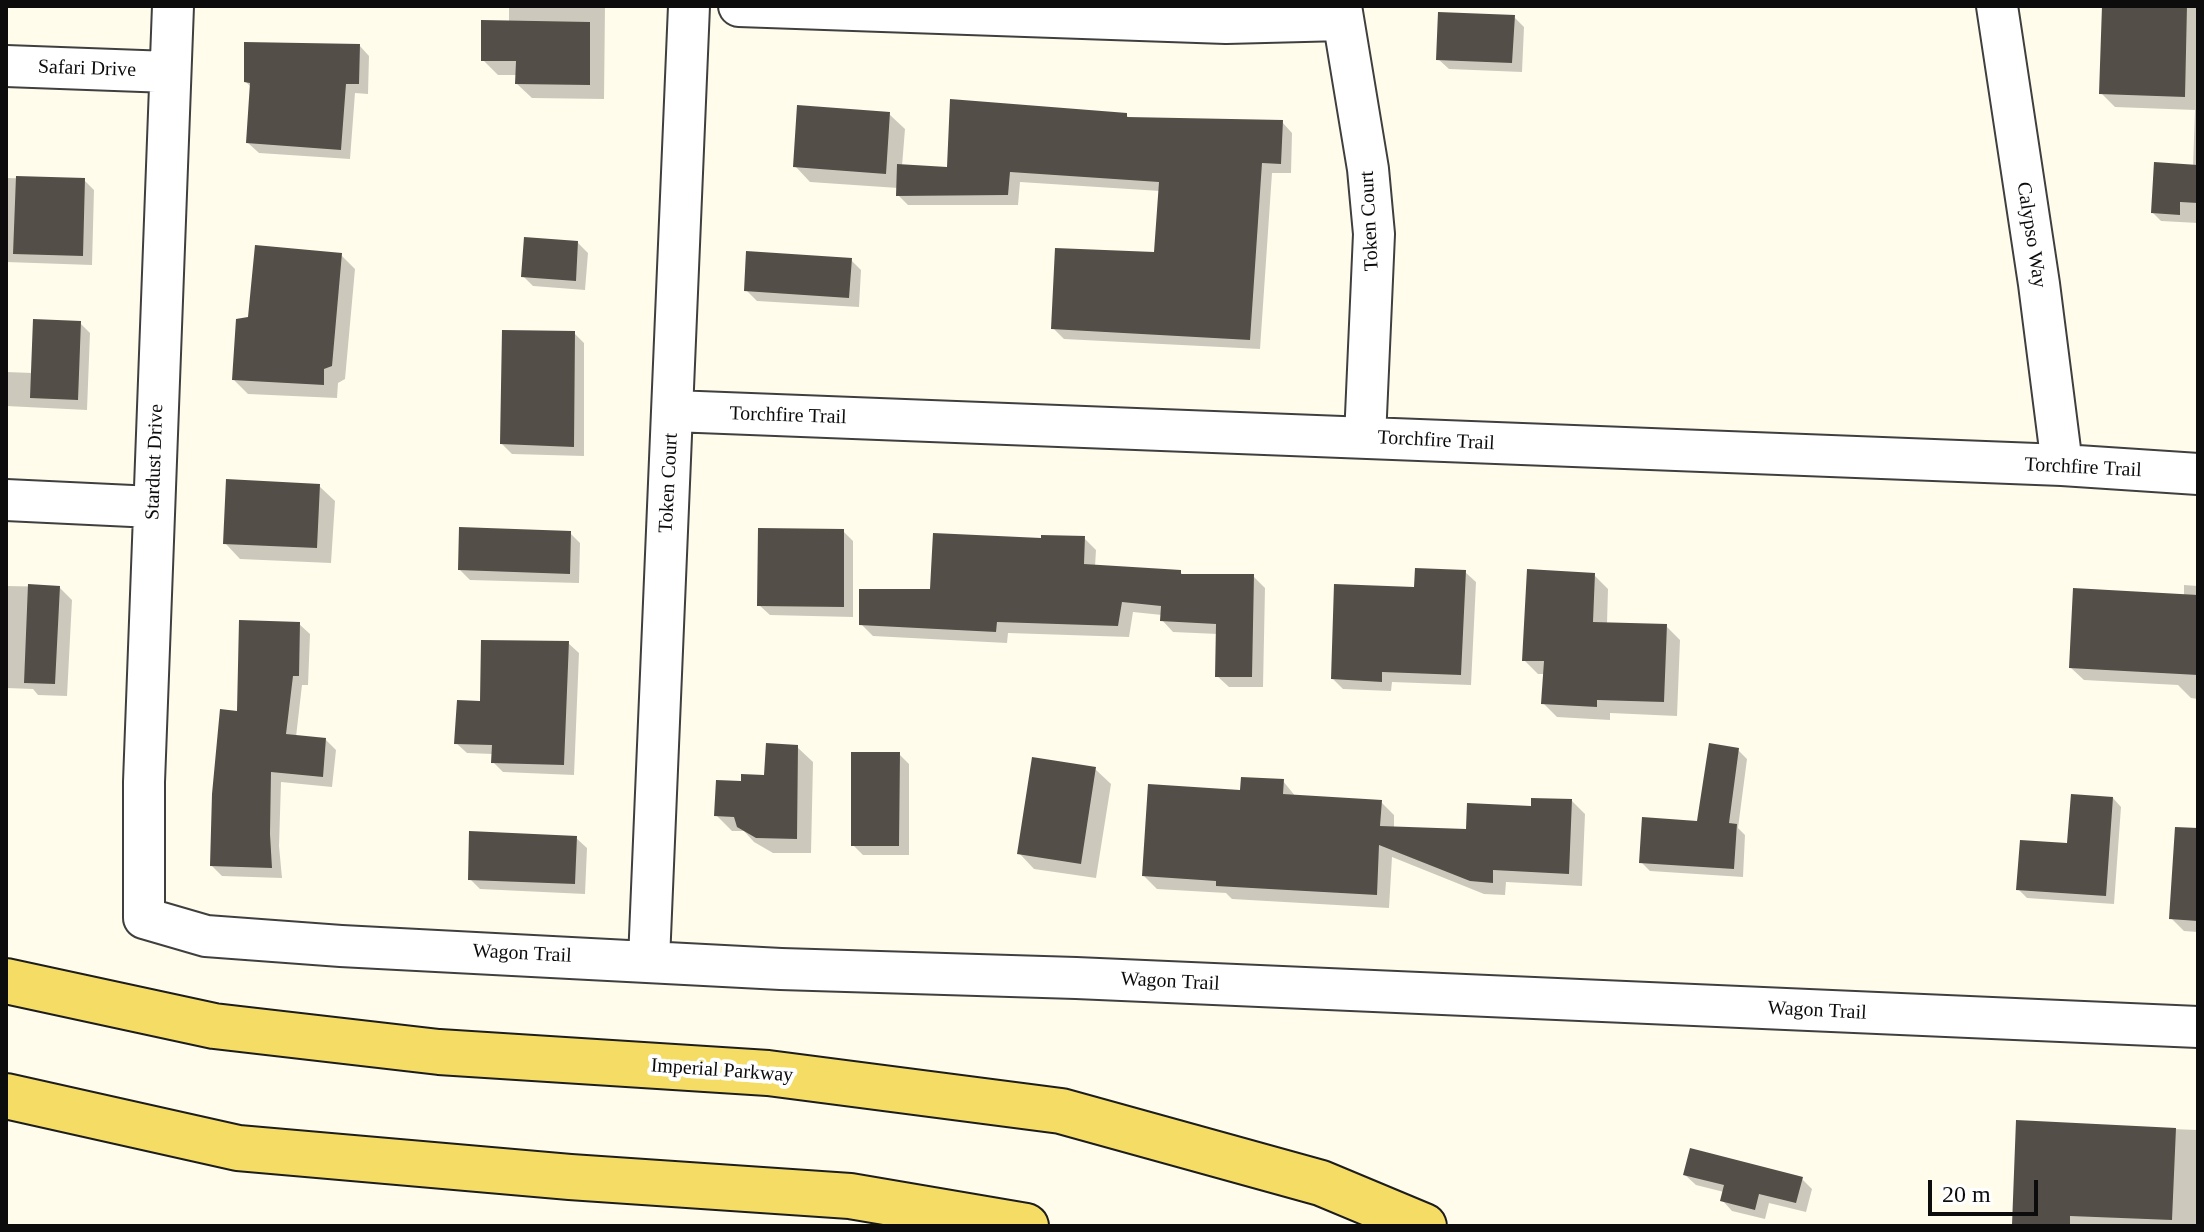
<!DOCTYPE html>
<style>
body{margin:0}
#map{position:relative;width:2204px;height:1232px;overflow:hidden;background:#fffcec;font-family:Georgia,serif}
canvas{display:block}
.frame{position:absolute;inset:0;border:8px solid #0c0c0c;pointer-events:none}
.scale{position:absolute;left:1928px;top:1180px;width:110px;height:36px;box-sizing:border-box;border:4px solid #0c0c0c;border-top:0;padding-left:10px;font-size:24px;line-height:28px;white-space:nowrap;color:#0c0c0c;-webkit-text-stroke:6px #fff;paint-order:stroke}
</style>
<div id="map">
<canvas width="2204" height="1232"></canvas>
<div class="frame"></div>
<div class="scale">20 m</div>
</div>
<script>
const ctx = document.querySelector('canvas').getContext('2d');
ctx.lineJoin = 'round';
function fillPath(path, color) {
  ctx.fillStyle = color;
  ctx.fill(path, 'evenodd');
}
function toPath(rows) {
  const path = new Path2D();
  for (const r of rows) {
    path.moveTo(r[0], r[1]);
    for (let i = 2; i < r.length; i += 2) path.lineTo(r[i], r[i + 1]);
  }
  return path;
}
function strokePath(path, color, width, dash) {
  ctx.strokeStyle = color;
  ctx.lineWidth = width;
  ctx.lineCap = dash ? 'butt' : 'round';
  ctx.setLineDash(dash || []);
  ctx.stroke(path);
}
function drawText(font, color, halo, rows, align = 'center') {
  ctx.font = font + ' Georgia,serif';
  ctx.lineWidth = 8;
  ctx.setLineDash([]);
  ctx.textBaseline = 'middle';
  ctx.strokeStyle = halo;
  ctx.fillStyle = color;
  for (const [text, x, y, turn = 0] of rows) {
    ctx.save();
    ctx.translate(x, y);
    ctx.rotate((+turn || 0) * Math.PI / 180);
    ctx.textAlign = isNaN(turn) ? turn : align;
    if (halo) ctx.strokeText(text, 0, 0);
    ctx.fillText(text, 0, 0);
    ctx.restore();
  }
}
const shadow = toPath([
 [509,6,605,6,604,99,532,98,517,84,517,75,498,75,483,60,509,22],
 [2104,6,2198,6,2198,223,2161,221,2153,213,2193,167,2195,110,2115,107,2101,93],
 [1514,17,1524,27,1522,72,1449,69,1438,59],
 [359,45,369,56,368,94,355,93,350,159,259,153,248,143,251,87,246,82],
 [889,114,905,129,902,166,949,169,1126,115,1130,119,1282,122,1292,133,1291,173,1272,173,1260,349,1064,339,1053,328,1156,254,1160,191,1020,182,1018,205,908,205,898,195,898,188,810,182,795,166],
 [6,178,84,180,94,190,92,265,6,262],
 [578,243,588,253,585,290,533,286,523,276],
 [341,255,355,269,345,379,338,383,337,398,248,394,234,380,250,318],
 [851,260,861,270,859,307,757,301,746,290],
 [80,323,90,333,87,410,6,406,6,372,33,373],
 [574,333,584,343,584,456,512,454,502,444],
 [319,486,335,501,331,563,240,559,225,543],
 [843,531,853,541,853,617,770,615,759,605],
 [570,533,580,543,579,583,470,580,460,570],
 [1084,538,1096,550,1095,567,1180,572,1184,576,1253,576,1265,588,1263,687,1229,687,1217,676,1218,634,1173,632,1162,620,1162,615,1133,612,1129,637,1008,633,1007,643,873,636,861,624,1043,540],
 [1465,572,1476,582,1471,685,1392,682,1391,691,1343,689,1333,679,1416,590],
 [1594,575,1608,589,1607,624,1666,626,1680,640,1677,716,1610,713,1610,720,1557,717,1543,703,1545,674,1538,674,1524,660],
 [2184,585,2198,586,2198,699,2191,698,2178,685,2084,680,2071,668,2184,596],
 [6,586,59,587,72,600,67,696,38,695,33,689,6,688],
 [299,624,310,634,308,685,302,685,296,737,326,740,336,750,332,787,281,782,279,846,282,878,222,876,212,866,239,713],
 [568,643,579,653,574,775,503,772,493,762,493,754,467,753,456,743,482,703],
 [797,747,813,762,811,853,773,853,754,842,744,831,732,831,716,815,742,783,766,777],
 [1738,750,1747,759,1738,828,1745,835,1743,877,1650,871,1641,862,1699,823],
 [899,754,909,764,909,855,863,855,853,845],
 [1095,769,1111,784,1096,878,1034,869,1019,853],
 [1283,781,1296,797,1381,802,1394,815,1394,828,1468,831,1533,808,1572,801,1585,814,1582,886,1506,882,1505,895,1484,894,1392,857,1389,908,1232,899,1226,893,1157,889,1144,876,1242,792],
 [2113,798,2121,807,2114,904,2027,898,2018,889,2069,845],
 [2198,829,2198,932,2184,931,2171,918],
 [576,838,587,848,585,894,480,889,470,879],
 [2018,1123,2198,1130,2198,1226,2016,1226,2014,1224],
 [1685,1175,1802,1179,1812,1189,1806,1212,1769,1203,1765,1219,1732,1211,1722,1200,1724,1192,1696,1185]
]);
const building = toPath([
 [2102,6,2187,6,2185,97,2099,94],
 [1438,12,1515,15,1512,63,1436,60],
 [481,20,590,22,590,85,515,84,516,61,481,61],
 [244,42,360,44,359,84,346,84,341,150,246,143,250,83,244,82],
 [950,99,1127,113,1127,117,1283,120,1281,164,1262,163,1250,340,1051,329,1055,248,1154,252,1159,182,1010,172,1008,195,896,196,897,164,947,167],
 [797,105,890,112,886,174,793,167],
 [2154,162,2198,165,2198,203,2180,202,2180,215,2151,213],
 [16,176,85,178,83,256,13,254],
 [524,237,578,241,576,281,521,277],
 [255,245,342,253,332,366,324,369,324,385,232,380,236,319,248,317],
 [746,251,852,258,849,298,744,291],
 [33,319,81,321,78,400,30,398],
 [502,330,575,331,574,447,500,444],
 [226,479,320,484,317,548,223,544],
 [459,527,571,531,570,574,458,570],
 [758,528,844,529,844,607,757,606],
 [933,533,1041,538,1041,535,1085,536,1084,564,1181,570,1181,574,1254,574,1252,677,1215,677,1216,624,1160,621,1161,606,1122,602,1118,626,997,622,996,632,859,625,859,589,930,589],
 [1415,568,1466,570,1461,675,1382,672,1382,682,1331,679,1334,584,1414,587],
 [1527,569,1595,573,1593,622,1667,624,1664,702,1597,700,1597,707,1541,704,1544,661,1522,661],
 [28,584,60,586,55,684,24,683],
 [2073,588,2198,595,2198,675,2069,668],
 [239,620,300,622,299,676,293,676,286,734,326,738,323,777,271,772,270,834,272,868,210,866,212,794,220,709,237,711],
 [481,640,569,641,564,765,491,763,492,745,454,744,457,700,480,701],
 [766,743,798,745,797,839,756,838,737,827,734,817,714,816,716,780,741,781,741,774,764,775],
 [1709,743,1739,748,1729,823,1737,824,1734,869,1639,863,1642,817,1697,821],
 [851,752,900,752,899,846,851,846],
 [1032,757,1096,767,1081,864,1017,854],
 [1241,777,1284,779,1283,794,1382,800,1380,826,1466,829,1467,803,1531,806,1531,798,1572,799,1569,874,1493,870,1493,883,1470,881,1379,845,1377,895,1216,886,1216,881,1142,876,1148,784,1240,790],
 [2071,794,2113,797,2106,896,2016,890,2020,840,2067,843],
 [2175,827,2198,828,2198,921,2169,919],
 [469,831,577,836,575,884,468,880],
 [2016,1120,2176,1128,2172,1220,2070,1216,2070,1226,2012,1225],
 [1690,1148,1803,1177,1796,1203,1759,1194,1755,1210,1720,1201,1724,1185,1683,1175]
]);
const street = toPath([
 [173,6,144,782,144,918,206,936,341,946,781,969,1076,978,2198,1027],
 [739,6,1226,23,1343,20],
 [1341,6,1368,169,1374,234,1365,438],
 [1997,6,2039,284,2062,465],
 [6,66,169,72],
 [673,411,2062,465,2198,474],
 [6,500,153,507],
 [649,960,689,6]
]);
const primary = toPath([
 [6,981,214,1026,439,1052,768,1073,1061,1111,1321,1183,1424,1226],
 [6,1096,238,1148,570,1177,850,1196,1026,1226]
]);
const streetNames = [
 ["Safari Drive",87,69,2],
 ["Token Court",1370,221,-93],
 ["Calypso Way",2031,235,81],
 ["Torchfire Trail",788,416,2],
 ["Torchfire Trail",1436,441,3],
 ["Stardust Drive",155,462,-88],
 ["Torchfire Trail",2083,468,3],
 ["Token Court",669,483,-87],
 ["Wagon Trail",522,954,3],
 ["Wagon Trail",1170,982,3],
 ["Wagon Trail",1817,1011,3],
 ["Imperial Parkway",722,1071,4]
];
fillPath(shadow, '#0003');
fillPath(building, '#544e49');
strokePath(street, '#3f3f3f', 44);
strokePath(primary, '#1d1d1d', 48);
strokePath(street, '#fff', 40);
strokePath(primary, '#f5dd65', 44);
drawText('20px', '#0c0c0c', '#fff', streetNames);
</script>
